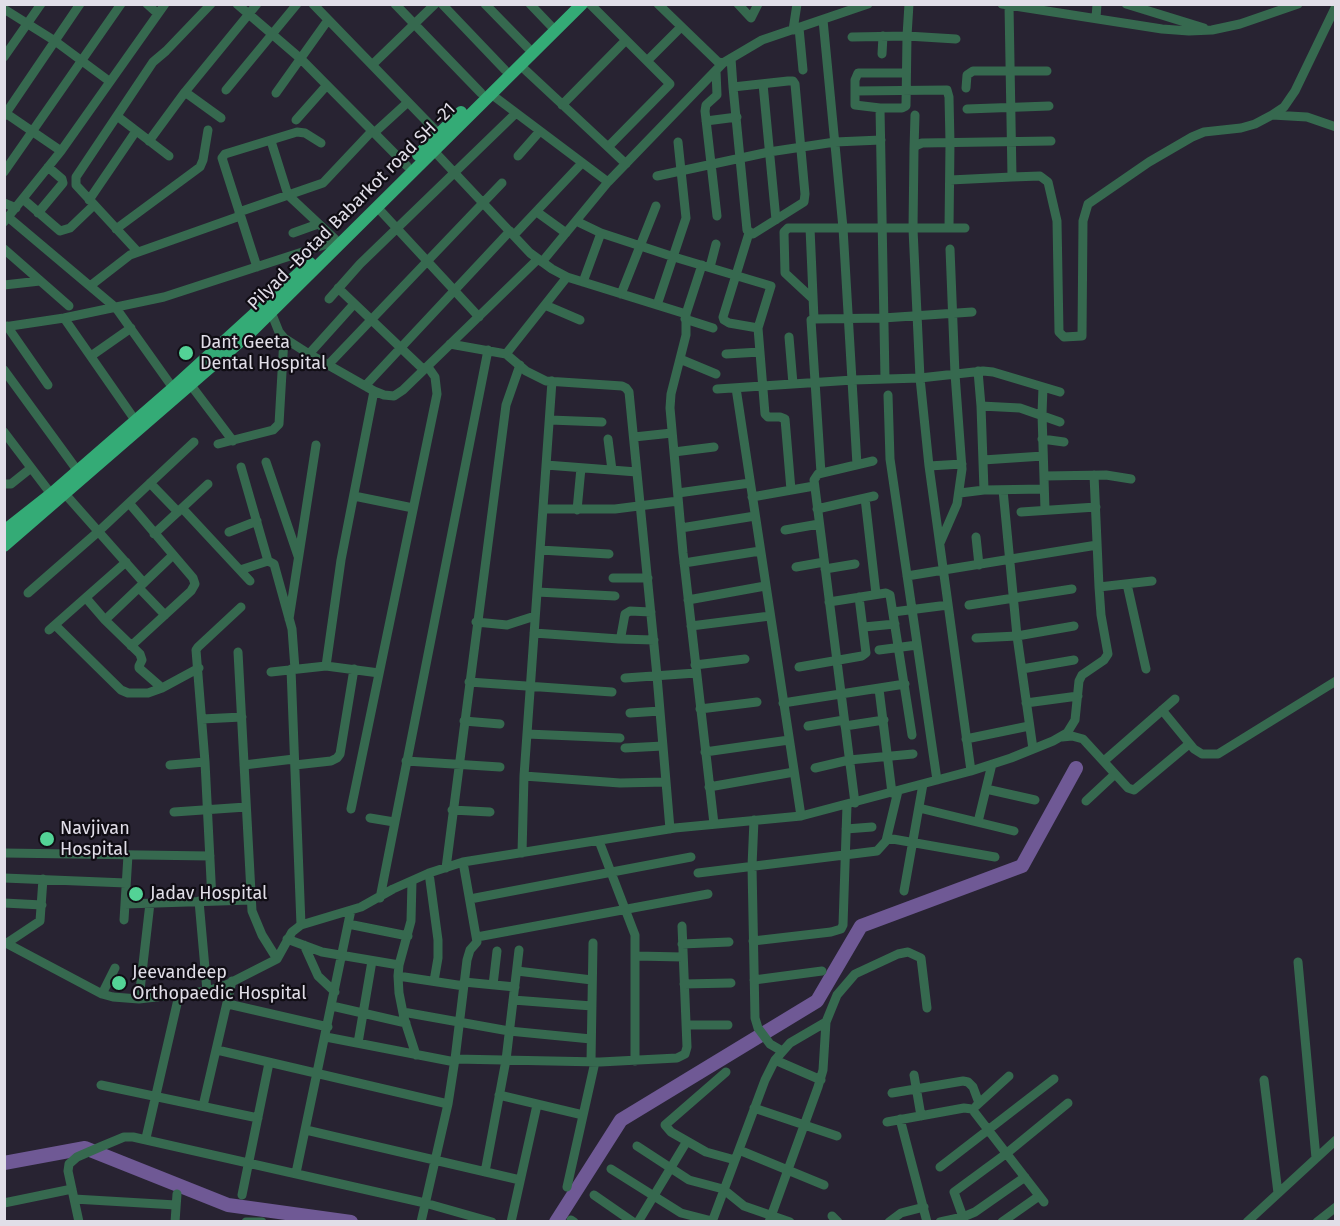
<!DOCTYPE html>
<style>
body{margin:0}
#map{position:relative;width:1340px;height:1226px;overflow:hidden;background:#282332;font-family:"Fira Sans",sans-serif}
canvas{display:block}
.frame{position:absolute;inset:0;border:6px solid #e1dee8;pointer-events:none}
</style>
<div id="map">
<canvas width="1340" height="1226"></canvas>
<div class="frame"></div>
</div>
<script>
const ctx = document.querySelector('canvas').getContext('2d');
ctx.lineJoin = 'round';
function toPath(rows) {
  const path = new Path2D();
  for (const r of rows) {
    path.moveTo(r[0], r[1]);
    for (let i = 2; i < r.length; i += 2) path.lineTo(r[i], r[i + 1]);
  }
  return path;
}
function strokePath(path, color, width, dash) {
  ctx.strokeStyle = color;
  ctx.lineWidth = width;
  ctx.lineCap = dash ? 'butt' : 'round';
  ctx.setLineDash(dash || []);
  ctx.stroke(path);
}
function drawText(font, color, halo, rows, align = 'center') {
  ctx.font = font + ' "Fira Sans",sans-serif';
  ctx.lineWidth = 4.5;
  ctx.setLineDash([]);
  ctx.textBaseline = 'middle';
  ctx.strokeStyle = halo;
  ctx.fillStyle = color;
  for (const [text, x, y, turn = 0] of rows) {
    ctx.save();
    ctx.translate(x, y);
    ctx.rotate((+turn || 0) * Math.PI / 180);
    ctx.textAlign = isNaN(turn) ? turn : align;
    if (halo) ctx.strokeText(text, 0, 0);
    ctx.fillText(text, 0, 0);
    ctx.restore();
  }
}
const river = toPath([
 [4,1163,85,1148,228,1205,351,1222],
 [556,1222,621,1120,817,1001,861,926,1022,866,1076,768]
]);
const minor = toPath([
 [147,4,157,13],
 [237,4,301,59,407,166],
 [313,4,439,134],
 [395,4,481,93],
 [442,4,505,70],
 [485,4,528,48],
 [530,4,551,26],
 [590,4,670,84,608,147,626,164],
 [658,4,718,62,723,63,762,40,868,4],
 [738,4,751,18,758,4],
 [1002,4,1162,29,1189,31,1212,30,1240,24,1298,4],
 [1126,4,1204,28],
 [4,9,55,41,109,81],
 [1096,18,1097,4],
 [823,20,843,228,857,465],
 [799,28,803,70],
 [793,30,797,4],
 [852,37,907,36,956,39],
 [882,54,883,36],
 [4,57,41,4],
 [731,58,733,87,747,230,753,234,804,202,805,194,795,84,793,81,788,81,733,87],
 [647,61,681,27],
 [372,65,435,4],
 [520,65,608,147],
 [716,71,717,95,706,105,705,111,717,216],
 [906,73,858,73,855,80,855,105,880,108,902,108,906,106,907,36,909,4],
 [763,84,776,220],
 [966,88,967,75,973,71,1047,71],
 [226,90,297,4],
 [855,91,947,90,949,97,950,143,949,228],
 [185,92,221,118],
 [276,93,328,20],
 [491,94,608,182],
 [562,105,626,40],
 [880,108,885,379],
 [967,109,1049,106],
 [4,112,61,151],
 [1272,115,1307,117,1336,127],
 [4,116,80,4],
 [117,116,169,156],
 [296,120,327,85],
 [706,121,737,117],
 [374,133,408,102],
 [149,141,185,92,257,4],
 [271,141,288,195,335,239],
 [914,149,915,115],
 [434,151,530,253,552,269,567,277,686,314],
 [518,156,540,131],
 [4,172,121,4],
 [657,176,769,152,835,142,881,140],
 [1012,177,1040,176,1048,182,1057,221,1059,332,1064,337,1082,336,1083,221,1088,204,1149,162,1192,137,1204,132,1241,128,1255,124,1272,115,1284,107,1295,91,1336,6],
 [950,180,1012,177,1009,5],
 [23,199,60,231,70,228,94,205],
 [89,200,136,131],
 [4,203,16,208],
 [377,207,479,317],
 [239,212,323,183,372,131],
 [537,212,566,233],
 [38,213,63,183,62,179,48,167],
 [8,217,116,308,173,388],
 [576,221,601,233,674,257,771,286,758,328,765,414,768,417,780,417,785,419,791,490],
 [4,222,61,151,165,4],
 [810,228,814,319],
 [116,229,200,167,203,160,208,130],
 [293,233,318,224],
 [749,233,723,317,724,320,729,323,758,328],
 [514,235,582,163],
 [4,249,69,306],
 [137,251,76,185,76,177,153,62,166,51,211,4],
 [542,262,608,182,723,63],
 [702,265,686,314,686,335,671,394,670,408,683,553,714,824],
 [257,267,222,158,225,154,297,132,305,133,321,143],
 [710,267,716,244],
 [583,282,601,233],
 [4,285,40,281],
 [90,286,130,255,240,216],
 [338,288,424,370],
 [621,294,656,206],
 [329,299,360,264,516,113],
 [813,299,785,273,784,232,788,228,965,228],
 [545,305,580,320],
 [657,305,686,218,678,142],
 [271,312,279,332,284,338,309,354,374,391,384,395,394,396,403,390,538,259],
 [64,318,135,420],
 [685,319,713,328],
 [7,326,48,385],
 [4,327,64,318,164,297,330,243],
 [789,337,793,384],
 [450,344,506,354,526,371,546,381,622,386,626,388,629,392,657,676,670,829],
 [309,354,354,304],
 [506,354,567,277],
 [726,354,760,352],
 [91,356,131,328],
 [680,359,716,374],
 [328,365,502,183],
 [4,370,77,470],
 [978,371,981,406,984,490],
 [190,384,233,441],
 [365,386,510,231],
 [1043,387,1042,414,1045,510],
 [736,388,801,816],
 [717,389,853,380,920,378,983,371,993,372,1060,392],
 [888,395,890,459,937,780],
 [981,406,1020,408,1060,422],
 [550,420,602,422],
 [4,432,51,494],
 [634,437,672,433],
 [608,439,612,470],
 [1042,439,1064,442],
 [218,444,273,430,279,424,284,338],
 [674,452,714,447],
 [983,460,1043,456],
 [266,462,298,556],
 [546,465,637,472],
 [929,466,962,464],
 [241,467,268,561],
 [821,473,811,320,814,319,883,318,972,312],
 [1044,476,1106,475,1131,479],
 [150,483,178,512],
 [4,484,11,484,31,468],
 [1003,490,1017,636,1033,749],
 [678,493,750,483],
 [960,493,984,490,1044,489],
 [66,495,144,583],
 [354,496,413,508],
 [752,497,814,486],
 [865,498,876,594],
 [129,503,193,578,195,584,191,591,131,646],
 [182,508,250,581],
 [543,509,615,509,678,501],
 [817,509,874,496],
 [577,510,581,468],
 [1021,512,1096,507],
 [681,528,755,516],
 [785,530,819,524],
 [229,532,257,521],
 [154,534,208,484],
 [976,537,979,565],
 [940,543,957,504,962,469,955,374,950,249],
 [540,550,609,554],
 [684,563,760,551],
 [796,567,824,562],
 [825,569,855,564],
 [240,570,268,561,274,564,292,629,295,669],
 [907,576,1097,545],
 [613,578,648,578],
 [1127,584,1146,669],
 [1099,587,1152,581],
 [139,588,165,615],
 [537,592,615,596],
 [28,593,99,531,194,442],
 [86,598,105,620,140,654,142,660,139,666,139,668,162,688],
 [688,600,765,586],
 [829,602,886,593,890,595,912,735],
 [969,605,1072,589],
 [893,612,948,605],
 [289,619,316,445],
 [105,620,173,555],
 [476,622,507,625,535,616],
 [55,625,121,690,128,693,148,693,162,688,199,668],
 [691,626,770,616],
 [864,627,895,624],
 [49,630,126,562],
 [534,633,619,639,621,636,625,614,630,611,651,612],
 [976,638,1017,636,1074,626],
 [619,639,654,640],
 [879,650,917,645],
 [238,652,252,911,262,935,277,959],
 [695,665,745,659],
 [326,666,341,560,374,391],
 [799,667,862,656,866,653,859,597],
 [291,669,301,925],
 [1022,669,1074,660],
 [271,672,326,666,379,673],
 [625,678,696,673],
 [469,682,612,692],
 [879,689,892,793],
 [783,703,905,684],
 [1026,703,1078,696],
 [700,709,757,702],
 [1162,710,1194,749,1202,754,1218,754,1336,681],
 [630,713,660,711],
 [202,719,242,717],
 [464,721,500,724],
 [808,726,844,720],
 [845,726,884,720],
 [527,734,620,738],
 [1062,737,1072,736,1083,739,1128,788,1134,790,1189,744],
 [966,739,1029,726],
 [625,748,663,746],
 [705,752,789,740],
 [406,761,500,767],
 [1104,761,1175,699],
 [170,765,205,762],
 [244,765,294,759],
 [295,765,331,761,337,758,340,754,354,669],
 [815,768,849,760,913,754],
 [971,771,929,466,920,378,913,229,914,150,915,146,922,143,1051,141],
 [524,776,620,783,666,782],
 [709,787,794,772],
 [986,789,1035,800],
 [1086,801,1115,774],
 [855,803,814,480,818,474,873,461],
 [919,808,1014,831],
 [351,809,437,394,435,377,428,367],
 [452,810,490,812],
 [174,812,246,807],
 [370,818,394,822],
 [754,820,752,866,755,1018,758,1028,770,1044,782,1051],
 [978,822,992,764],
 [846,829,872,827],
 [887,838,995,857],
 [599,841,635,935,635,1061],
 [4,853,210,856],
 [522,853,524,776,552,381],
 [446,868,506,405,520,365],
 [429,873,438,940,438,958,434,981],
 [698,873,877,851,886,841,898,791],
 [4,878,126,883],
 [412,881,411,921,399,965,398,976,399,993,404,1018,416,1055],
 [904,891,923,784],
 [380,898,488,350],
 [470,899,691,857],
 [212,900,205,762,196,650,198,647,241,607],
 [199,901,207,991],
 [4,903,42,905],
 [125,904,251,900],
 [124,920,128,855],
 [348,924,408,936],
 [477,937,708,894],
 [287,939,322,952,399,965],
 [753,941,831,932,841,929,843,925,847,805],
 [4,942,102,994,113,997,139,999,207,991,226,985,277,959,292,932,301,925,361,907,393,889,429,873,463,862,675,828,801,816,971,771,1011,758,1053,741,1067,733,1075,720,1079,681,1082,675,1104,660,1108,654,1101,615,1099,587,1094,475],
 [7,943,40,921,43,879],
 [682,944,729,942],
 [304,945,318,976,335,992],
 [636,956,683,957],
 [1298,962,1316,1158],
 [517,971,592,980],
 [398,976,464,986],
 [754,980,822,971],
 [464,982,515,987],
 [684,984,731,983],
 [493,985,497,951],
 [102,994,115,968],
 [139,999,150,903],
 [513,1000,592,1006],
 [228,1004,328,1027],
 [332,1006,406,1023],
 [403,1012,509,1031,591,1039],
 [686,1025,728,1025],
 [326,1037,455,1062],
 [358,1043,372,961],
 [217,1050,448,1104],
 [455,1059,600,1062,677,1058,685,1054,687,1047,682,926],
 [775,1060,821,1080],
 [591,1062,593,943],
 [726,1072,665,1125,671,1132,706,1152,735,1160],
 [914,1075,921,1116],
 [1264,1080,1278,1193],
 [101,1085,258,1118],
 [892,1093,963,1081,968,1082,973,1087,979,1103],
 [499,1095,583,1115],
 [203,1106,232,981],
 [976,1106,1009,1076],
 [754,1108,837,1136],
 [900,1119,927,1222],
 [887,1122,964,1108,972,1109,1044,1202],
 [306,1130,520,1180],
 [146,1138,179,995],
 [637,1146,689,1180,723,1189,744,1206,790,1222],
 [739,1150,824,1185],
 [940,1167,1054,1079],
 [611,1169,681,1213,712,1221],
 [485,1172,506,1060,519,950],
 [296,1173,351,910],
 [567,1187,595,1062],
 [242,1195,269,1063],
 [594,1195,633,1222],
 [74,1199,176,1205],
 [4,1203,72,1189],
 [832,1216,838,1222],
 [963,1217,954,1192,1007,1153,1068,1103],
 [571,1220,574,1222],
 [79,1222,68,1171,69,1164,77,1157,100,1147,124,1137,133,1137,425,1203,492,1222],
 [175,1222,177,1194],
 [246,1222,262,1222],
 [421,1222,448,1104,455,1059,467,960,470,950,477,942,463,862],
 [511,1222,537,1105],
 [638,1222,687,1141],
 [712,1222,765,1080,775,1060,790,1043,826,1022],
 [769,1222,818,1087,823,1070,826,1022,837,995,855,974,898,954,908,952,921,958,927,1008],
 [889,1222,901,1213,924,1207],
 [940,1222,963,1217,975,1212,1025,1177],
 [1002,1222,1039,1196],
 [1247,1222,1336,1140],
 [1317,1222,1336,1207]
]);
const major = toPath([
 [418,155,461,112],
 [4,531,51,494,173,388,310,263],
 [4,546,250,333,582,4]
]);
const markers = [
 [186,353,8,"#53d396"],
 [47,839,8,"#53d396"],
 [136,894,8,"#53d396"],
 [119,983,8,"#53d396"]
];
const streetNames = [
 ["Pilyad -Botad Babarkot road SH -21",352,207,-45]
];
const poiNames = [
 ["Dant Geeta",200,343],
 ["Dental Hospital",200,364],
 ["Navjivan",60,829],
 ["Hospital",60,850],
 ["Jadav Hospital",150,894],
 ["Jeevandeep",132,973],
 ["Orthopaedic Hospital",132,994]
];
strokePath(river, '#6f5995', 14);
strokePath(minor, '#36694f', 9);
strokePath(major, '#34ab76', 12);
for (const [x, y, r, color] of markers) {
  const dot = new Path2D();
  dot.arc(x, y, r, 0, 2 * Math.PI);
  ctx.fillStyle = color;
  ctx.fill(dot);
  strokePath(dot, '#100d14', 2);
}
drawText('18px', '#e1dee8', '#100d14', streetNames);
drawText('18px', '#e1dee8', '#100d14', poiNames, 'left');
</script>
